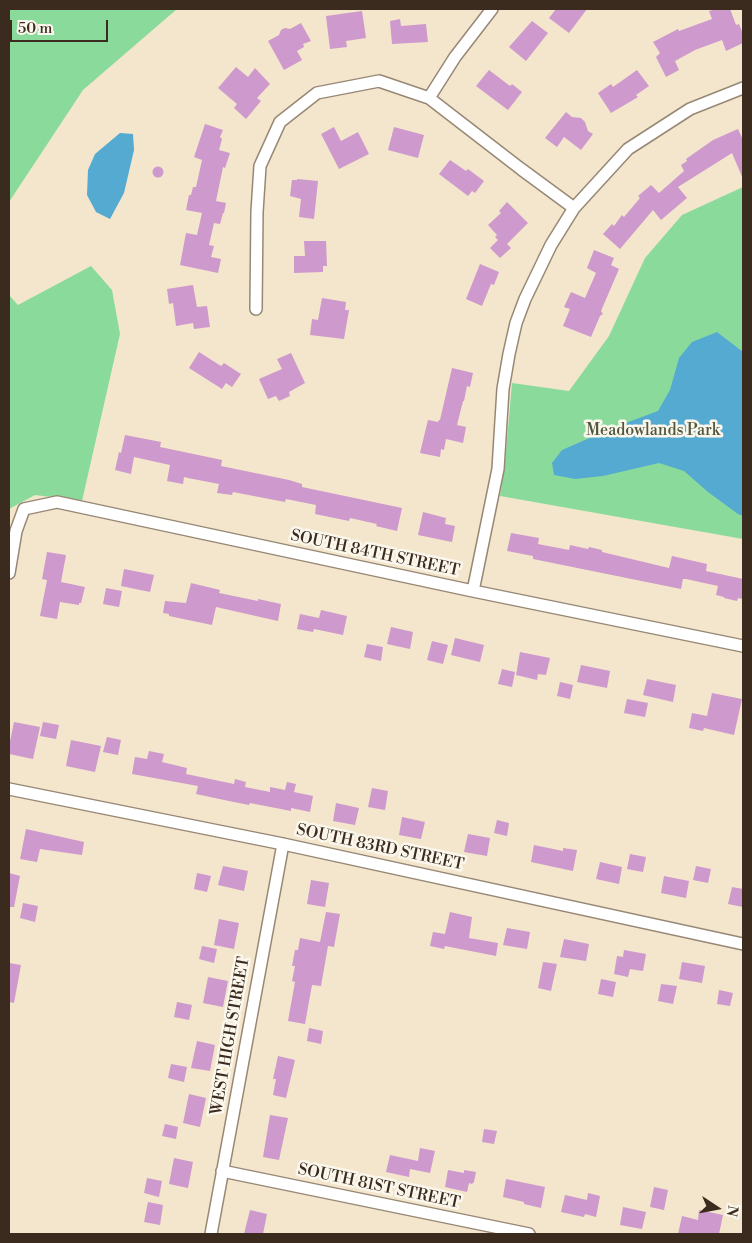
<!DOCTYPE html>
<style>
body{margin:0}
#map{position:relative;width:752px;height:1243px;overflow:hidden;background:#f3e6cc;font-family:"Libre Bodoni",serif}
canvas{display:block}
.frame{position:absolute;inset:0;border:10px solid #3b2a1e;pointer-events:none}
.north{position:absolute;left:692px;top:1183px;width:50px;height:50px;-webkit-text-stroke:4px #fbf7ec;paint-order:stroke;rotate:101deg;font-size:14px;font-weight:700;line-height:20px;text-align:center;color:#3b2a1e}
.north::after{content:'';display:block;margin:auto;width:18px;height:22px;background:#3b2a1e;clip-path:polygon(50% 0,100% 100%,50% 72%,0 100%)}
.scale{position:absolute;left:10px;top:20px;width:98px;height:22px;box-sizing:border-box;border:2px solid #3b2a1e;border-top:0;padding-left:6px;font-size:15px;line-height:18px;white-space:nowrap;color:#3b2a1e;-webkit-text-stroke:4px #fbf7ec;paint-order:stroke}
</style>
<div id="map">
<canvas width="752" height="1243"></canvas>
<div class="frame"></div>
<div class="north">N</div>
<div class="scale">50 m</div>
</div>
<script>
const ctx = document.querySelector('canvas').getContext('2d');
ctx.lineJoin = 'round';
function fillPath(path, color) {
  ctx.fillStyle = color;
  ctx.fill(path, 'evenodd');
}
function toPath(rows) {
  const path = new Path2D();
  for (const r of rows) {
    if (r.length === 3) {
      path.moveTo(r[0] + r[2], r[1]);
      path.arc(r[0], r[1], r[2], 0, 2 * Math.PI);
      continue;
    }
    path.moveTo(r[0], r[1]);
    for (let i = 2; i < r.length; i += 2) path.lineTo(r[i], r[i + 1]);
  }
  return path;
}
function strokePath(path, color, width, dash) {
  ctx.strokeStyle = color;
  ctx.lineWidth = width;
  ctx.lineCap = dash ? 'butt' : 'round';
  ctx.setLineDash(dash || []);
  ctx.stroke(path);
}
function drawText(font, color, halo, rows, align = 'center') {
  ctx.font = font + ' "Libre Bodoni",serif';
  ctx.lineWidth = 5;
  ctx.setLineDash([]);
  ctx.textBaseline = 'middle';
  ctx.strokeStyle = halo;
  ctx.fillStyle = color;
  for (const [text, x, y, turn = 0] of rows) {
    ctx.save();
    ctx.translate(x, y);
    ctx.rotate((+turn || 0) * Math.PI / 180);
    ctx.textAlign = isNaN(turn) ? turn : align;
    if (halo) ctx.strokeText(text, 0, 0);
    ctx.fillText(text, 0, 0);
    ctx.restore();
  }
}
const green = toPath([
 [9,9,177,9,83,90,9,202],
 [743,187,743,539,500,496,505,463,512,383,569,391,609,336,645,258,682,215],
 [91,266,112,290,120,334,82,501,35,495,9,509,9,295,18,305]
]);
const water = toPath([
 [120,133,133,134,134,150,124,193,110,219,96,212,87,195,88,170,95,154],
 [717,332,743,352,743,516,738,514,708,492,684,471,659,463,603,476,575,479,554,475,552,463,562,450,615,427,658,411,670,390,679,358,692,342]
]);
const building = toPath([
 [556,9,587,9,569,33,549,18],
 [716,9,730,9,736,25,739,24,743,34,743,43,726,51,722,40,695,50,675,61,679,70,666,77,656,57,660,53,653,42,678,29,679,31,712,19,709,11],
 [362,11,366,38,346,41,347,47,330,49,326,16],
 [400,19,401,26,426,24,428,42,392,44,390,21],
 [532,21,548,33,526,61,509,47],
 [301,23,311,41,303,44,304,47,297,51,302,60,284,70,268,41,279,35,281,30,285,28,290,29],
 [236,67,248,77,255,68,270,84,257,98,261,101,246,119,234,108,237,104,218,88],
 [489,70,510,86,512,84,522,92,508,110,476,86],
 [637,70,649,86,636,95,638,97,611,113,598,93,611,84,613,87],
 [566,112,572,117,581,118,585,122,588,131,593,134,581,150,564,137,557,147,545,138],
 [205,124,223,130,220,137,222,139,219,150,230,153,225,168,223,167,216,201,226,203,224,213,223,213,220,224,214,223,209,245,214,246,211,257,221,259,218,273,180,265,186,233,197,235,202,213,186,210,189,195,191,195,193,187,196,187,202,160,194,157],
 [334,127,341,141,358,132,369,154,339,169,321,134],
 [394,127,424,135,418,158,388,150],
 [738,129,743,140,743,179,732,153,678,187,687,198,661,220,653,210,620,249,603,234,612,224,614,226,622,215,624,217,640,198,638,196,651,185,659,193,684,171,681,165,687,161,686,159,713,140],
 [450,160,466,171,468,169,484,181,475,193,472,191,468,196,439,174],
 [158,172,5.5],
 [297,179,318,181,314,219,299,217,301,199,290,196,292,180,297,180],
 [507,202,528,223,507,244,511,248,500,258,490,248,498,240,495,237,497,235,488,225,501,213,499,211],
 [304,241,326,241,327,266,323,266,323,272,294,273,294,256,305,256],
 [594,250,614,258,611,265,619,269,601,311,603,314,600,316,591,337,563,326,570,309,564,307,571,292,585,298,596,273,587,268],
 [480,264,499,272,494,285,491,284,482,306,466,299],
 [193,285,197,307,207,306,210,327,194,329,193,323,176,326,173,303,169,304,167,289],
 [322,298,346,302,345,310,349,310,344,339,310,335,312,319,318,320],
 [199,352,221,366,224,363,241,374,232,387,226,383,222,389,189,368],
 [291,353,305,383,289,392,290,396,279,401,276,396,268,399,259,379,282,369,277,359],
 [452,368,473,373,470,387,467,386,464,401,463,401,457,425,466,427,463,443,446,439,444,450,441,449,440,457,420,453,428,420,438,422,439,420,440,420],
 [125,435,161,442,160,447,222,460,221,466,289,480,302,484,302,487,402,508,397,531,376,526,377,524,350,518,349,521,315,514,316,505,286,499,285,502,233,492,232,495,217,493,219,484,188,478,184,477,183,484,167,481,170,465,134,457,131,474,115,470,119,452,121,453],
 [423,512,446,518,445,524,455,526,452,542,418,535],
 [511,533,539,538,538,544,569,550,570,545,588,549,589,547,602,550,602,552,669,568,672,556,707,564,706,571,743,579,743,599,738,598,737,601,724,598,724,597,716,595,718,586,686,579,683,579,681,589,533,559,533,556,507,551],
 [47,552,66,555,61,582,85,587,81,603,79,603,79,605,60,602,57,619,40,616,47,580,42,579],
 [124,569,154,575,150,592,121,586],
 [191,583,220,590,219,593,258,601,258,599,281,604,278,621,216,607,212,625,169,616,169,614,163,613,165,601,186,603],
 [106,588,122,591,119,607,103,604],
 [321,610,347,616,343,635,314,629,313,632,297,629,300,614,319,618],
 [391,627,413,632,410,649,387,644],
 [455,638,484,645,480,662,451,655],
 [432,641,448,645,443,664,427,660],
 [367,644,383,647,381,661,364,657],
 [520,652,550,658,546,675,538,674,537,680,516,675],
 [581,665,610,671,607,688,577,682],
 [502,669,515,672,512,687,498,684],
 [647,679,676,685,673,702,643,695],
 [560,682,573,685,570,699,557,696],
 [712,693,742,699,734,735,704,728,703,731,689,728,692,713,707,716],
 [627,699,648,703,645,717,624,713],
 [14,722,40,727,33,759,9,754,9,746],
 [43,722,59,725,56,739,40,736],
 [107,737,121,740,118,755,103,752],
 [71,740,101,746,95,772,66,766],
 [149,751,164,754,162,762,187,768,186,774,234,784,235,779,246,782,245,787,270,792,270,787,285,790,287,782,296,784,294,792,313,796,310,812,291,808,291,811,250,803,249,805,229,801,196,794,198,786,132,774,135,757,147,759],
 [372,788,388,791,385,810,368,807],
 [336,803,359,808,355,825,333,821],
 [402,817,425,822,421,839,399,835],
 [497,820,509,823,507,836,494,833],
 [26,829,84,842,82,855,40,849,37,862,20,859],
 [468,834,490,838,487,856,464,852],
 [534,845,563,851,563,848,577,850,573,871,531,862],
 [630,854,646,857,643,872,627,869],
 [600,862,622,867,619,884,596,879],
 [223,866,248,871,244,891,218,885],
 [696,866,711,869,708,883,693,880],
 [9,873,20,876,14,907,9,907],
 [197,873,211,876,207,892,194,889],
 [664,876,689,881,686,898,661,893],
 [311,880,329,883,325,907,307,904],
 [732,887,743,889,743,907,728,904],
 [23,903,38,906,35,922,20,918],
 [326,912,340,914,334,947,328,946,321,986,312,985,305,1024,288,1021,295,982,292,981,295,966,292,966,295,950,298,950,300,938,320,942],
 [450,912,472,917,469,938,498,943,496,956,445,946,444,949,430,946,433,932,445,934],
 [219,919,239,923,234,949,214,945],
 [507,928,530,932,527,949,503,945],
 [564,939,589,944,586,961,560,957],
 [202,946,217,949,214,963,199,959],
 [624,950,646,954,643,971,630,969,628,977,614,974,617,956,623,957],
 [543,962,557,964,551,991,538,988],
 [682,962,705,966,702,983,679,979],
 [9,963,21,965,14,1003,9,1002],
 [208,977,228,981,223,1007,203,1003],
 [601,979,616,982,613,997,598,994],
 [661,984,677,986,673,1004,658,1001],
 [719,990,733,993,730,1006,717,1004],
 [177,1002,192,1005,189,1020,174,1017],
 [309,1028,323,1031,321,1044,307,1041],
 [197,1041,215,1045,210,1071,191,1068],
 [278,1056,295,1060,286,1098,273,1095,276,1079,273,1079],
 [171,1064,187,1067,184,1082,168,1078],
 [189,1094,206,1098,200,1127,183,1123],
 [270,1115,288,1118,279,1160,263,1157],
 [165,1124,178,1127,176,1139,162,1136],
 [484,1129,497,1131,494,1144,482,1142],
 [420,1148,435,1151,430,1173,410,1169,409,1177,386,1172,390,1155,418,1161],
 [174,1158,193,1162,188,1188,169,1184],
 [448,1170,464,1173,464,1170,476,1172,474,1182,472,1184,469,1183,467,1192,445,1187],
 [147,1178,162,1181,159,1197,144,1193],
 [506,1179,545,1187,541,1208,524,1204,524,1202,503,1197],
 [654,1187,668,1190,664,1210,650,1207],
 [588,1193,600,1196,596,1217,585,1214,584,1217,561,1212,565,1195,587,1200],
 [148,1202,163,1205,160,1225,144,1222],
 [623,1207,646,1212,642,1229,620,1225],
 [250,1210,267,1214,263,1234,244,1234],
 [699,1210,723,1215,719,1234,678,1234,682,1216,698,1220]
]);
const minor = toPath([
 [429,98,455,57,492,9],
 [256,309,257,212,260,166,280,122,317,93,379,81,429,98,521,169,574,208],
 [9,573,16,531,24,509,57,502,473,591,743,646],
 [473,591,498,469,503,389,509,354,516,323,525,299,551,245,574,208,628,149,690,109,743,88],
 [9,789,283,844,743,944],
 [222,1171,529,1234],
 [211,1234,283,844]
]);
const parkNames = [
 ["Meadowlands Park",653,431]
];
const streetNames = [
 ["SOUTH 84TH STREET",375,554,12],
 ["SOUTH 83RD STREET",380,848,12],
 ["WEST HIGH STREET",231,1036,-80],
 ["SOUTH 81ST STREET",379,1187,12]
];
fillPath(green, '#8adb9b');
fillPath(water, '#54aad0');
fillPath(building, '#ce99cc');
strokePath(minor, '#978875', 14);
strokePath(minor, '#fff', 11);
drawText('16px', '#4f563d', '#fbf7ec', parkNames);
drawText('16px', '#3b2a1e', '#fbf7ec', streetNames);
</script>
